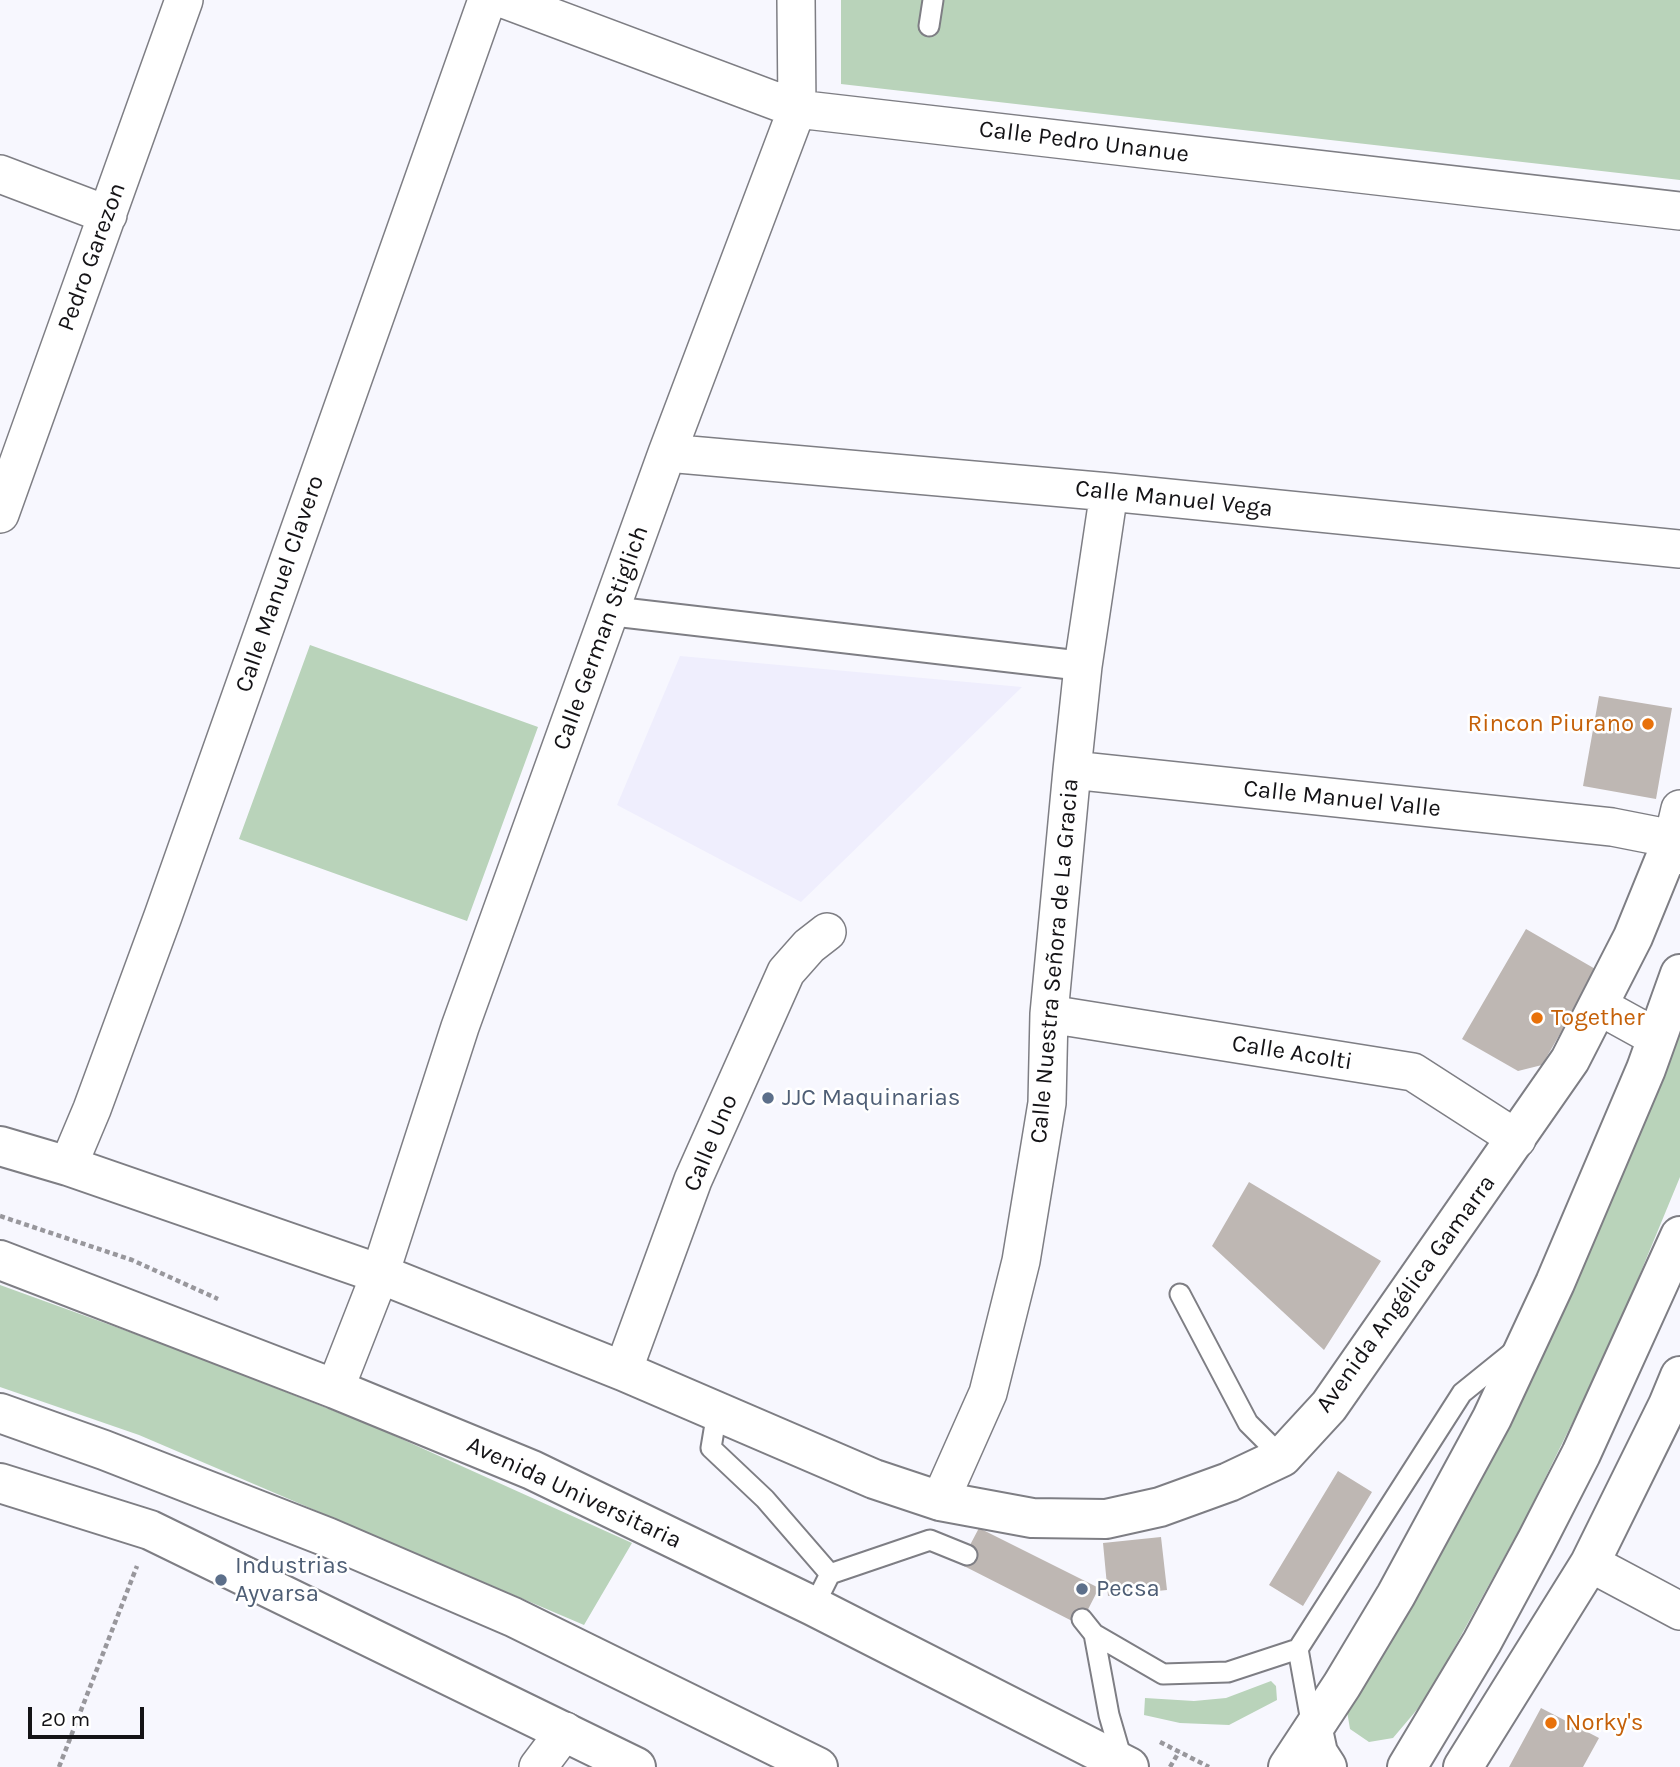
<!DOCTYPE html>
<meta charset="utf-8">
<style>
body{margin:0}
#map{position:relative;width:1680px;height:1767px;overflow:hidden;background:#f7f7fe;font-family:Karla,sans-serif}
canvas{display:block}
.scale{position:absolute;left:28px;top:1707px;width:116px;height:32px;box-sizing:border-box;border:4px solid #141316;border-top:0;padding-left:9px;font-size:21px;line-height:24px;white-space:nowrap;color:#141316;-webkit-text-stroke:5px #fff;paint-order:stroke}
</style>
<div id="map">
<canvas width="1680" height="1767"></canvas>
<div class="scale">20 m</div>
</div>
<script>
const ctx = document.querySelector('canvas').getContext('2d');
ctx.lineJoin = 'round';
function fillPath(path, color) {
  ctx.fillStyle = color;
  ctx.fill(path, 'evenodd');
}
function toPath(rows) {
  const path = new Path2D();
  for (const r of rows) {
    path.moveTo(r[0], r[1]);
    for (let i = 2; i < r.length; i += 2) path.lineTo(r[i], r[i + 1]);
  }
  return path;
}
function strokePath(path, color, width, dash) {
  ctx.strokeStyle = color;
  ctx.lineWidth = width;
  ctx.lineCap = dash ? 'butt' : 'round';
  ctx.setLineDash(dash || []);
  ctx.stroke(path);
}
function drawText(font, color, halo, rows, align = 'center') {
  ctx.font = font + ' Karla,sans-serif';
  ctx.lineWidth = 5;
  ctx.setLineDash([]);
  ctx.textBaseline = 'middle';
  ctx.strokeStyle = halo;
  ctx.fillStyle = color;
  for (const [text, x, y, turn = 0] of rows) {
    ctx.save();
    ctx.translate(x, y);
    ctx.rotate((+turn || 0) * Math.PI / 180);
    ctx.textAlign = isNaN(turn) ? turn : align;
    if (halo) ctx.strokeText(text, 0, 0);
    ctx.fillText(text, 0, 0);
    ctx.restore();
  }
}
const built = toPath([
 [680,656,1022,687,801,902,617,805]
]);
const green = toPath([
 [841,0,1680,0,1680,180,841,84],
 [310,645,538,727,467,921,239,839],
 [1680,1022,1680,1177,1611,1344,1523,1523,1426,1699,1393,1738,1369,1742,1350,1729,1347,1711,1443,1550,1526,1382],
 [0,1285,171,1347,375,1427,632,1543,584,1625,139,1435,0,1387],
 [1271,1681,1276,1686,1277,1700,1229,1725,1180,1723,1144,1715,1145,1698,1194,1701,1226,1698]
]);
const building = toPath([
 [1599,696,1672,708,1656,799,1583,786],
 [1526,929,1597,970,1542,1065,1518,1071,1462,1039],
 [1249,1182,1381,1261,1324,1350,1212,1246],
 [1338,1471,1372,1492,1303,1606,1269,1585],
 [979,1528,1099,1588,1080,1625,960,1564],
 [1161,1537,1167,1590,1108,1596,1103,1543],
 [1541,1708,1599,1738,1583,1767,1509,1767]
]);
const path = toPath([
 [0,1216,132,1260,218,1299],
 [1160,1742,1209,1767],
 [59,1767,137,1566],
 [1170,1767,1179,1752]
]);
const service = toPath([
 [929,26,933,0],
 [1180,1294,1248,1423,1282,1457],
 [717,1412,711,1448,765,1499,830,1574],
 [814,1606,830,1574,930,1540,967,1555],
 [1082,1619,1094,1634,1163,1674,1228,1672,1298,1649,1462,1393,1514,1351],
 [1094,1634,1109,1715,1123,1763],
 [1298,1649,1312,1727]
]);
const pedestrian = toPath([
 [610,611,1083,666]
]);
const minor = toPath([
 [506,0,797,109,1680,211],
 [0,174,108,215],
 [667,453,1109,492,1680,549],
 [0,514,184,0],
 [1072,770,1612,827,1673,839,1680,809],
 [1599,1006,1657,1038],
 [1049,1014,1413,1072,1517,1139],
 [68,1166,92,1109,163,916,487,0],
 [623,1371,693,1180,786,972,809,946,827,932],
 [335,1389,380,1274,460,1027,667,453,797,109,796,0],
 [940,1501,988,1393,1021,1261,1047,1103,1049,1014,1072,770,1083,666,1109,492],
 [1590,1563,1680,1611],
 [538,1767,565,1731]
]);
const tertiary = toPath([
 [0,1146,68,1166,380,1274,623,1371,874,1479,940,1501,1032,1518,1106,1519,1160,1507,1229,1482,1282,1457,1329,1406,1570,1060,1633,937,1673,839],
 [0,1483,150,1530,636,1767]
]);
const secondary = toPath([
 [1463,1767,1590,1563,1668,1405,1680,1376]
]);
const primary = toPath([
 [1680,834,1673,839,1680,855],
 [0,1260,335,1389,532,1470,813,1606,1129,1767],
 [0,1413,104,1450,327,1537,513,1617,818,1767],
 [1313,1730,1318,1753,1327,1767],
 [1288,1767,1342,1685,1396,1595,1492,1418,1555,1283,1646,1069,1680,974],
 [1407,1767,1482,1642,1537,1540,1581,1454,1680,1236]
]);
const markers = [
 [1648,724,7,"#e8710a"],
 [1537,1018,7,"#e8710a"],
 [768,1098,7,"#5c6f8a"],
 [221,1580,7,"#5c6f8a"],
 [1082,1589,7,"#5c6f8a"],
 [1551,1723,7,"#e8710a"]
];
const streetNames = [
 ["Calle Pedro Unanue",1084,142,7],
 ["Pedro Garezon",92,257,-70],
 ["Calle Manuel Vega",1174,499,6],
 ["Calle Manuel Clavero",280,584,-71],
 ["Calle German Stiglich",601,638,-70],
 ["Calle Manuel Valle",1342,799,6],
 ["Calle Nuestra Señora de La Gracia",1055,961,-85],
 ["Calle Acolti",1292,1053,9],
 ["Calle Uno",711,1143,-67],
 ["Avenida Angélica Gamarra",1406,1294,-54],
 ["Avenida Universitaria",574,1493,25]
];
const foodNames = [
 ["Rincon Piurano",1634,724,"right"],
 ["Together",1551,1018],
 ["Norky's",1565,1723]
];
const serviceNames = [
 ["JJC Maquinarias",782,1098],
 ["Industrias",235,1566],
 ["Ayvarsa",235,1594],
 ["Pecsa",1096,1589]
];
fillPath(built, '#efeefd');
fillPath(green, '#b9d3ba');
fillPath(building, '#beb7b3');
strokePath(service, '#7e7e84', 23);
strokePath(pedestrian, '#7e7e84', 32);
strokePath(minor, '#7e7e84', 40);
strokePath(tertiary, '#7e7e84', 42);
strokePath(secondary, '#7e7e84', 42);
strokePath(primary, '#7e7e84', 42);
strokePath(path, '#98979c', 4.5, [5, 3.5]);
strokePath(service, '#fff', 19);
strokePath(pedestrian, '#fff', 28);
strokePath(minor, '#fff', 37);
strokePath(tertiary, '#fff', 38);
strokePath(secondary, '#fff', 38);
strokePath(primary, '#fff', 38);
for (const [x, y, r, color] of markers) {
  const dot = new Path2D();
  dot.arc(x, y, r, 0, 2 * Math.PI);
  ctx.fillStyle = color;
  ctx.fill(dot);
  strokePath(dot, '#fff', 2.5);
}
drawText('24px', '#141316', '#fff', streetNames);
drawText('24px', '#c56008', '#fff', foodNames, 'left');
drawText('24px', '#4e5e75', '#fff', serviceNames, 'left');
</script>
